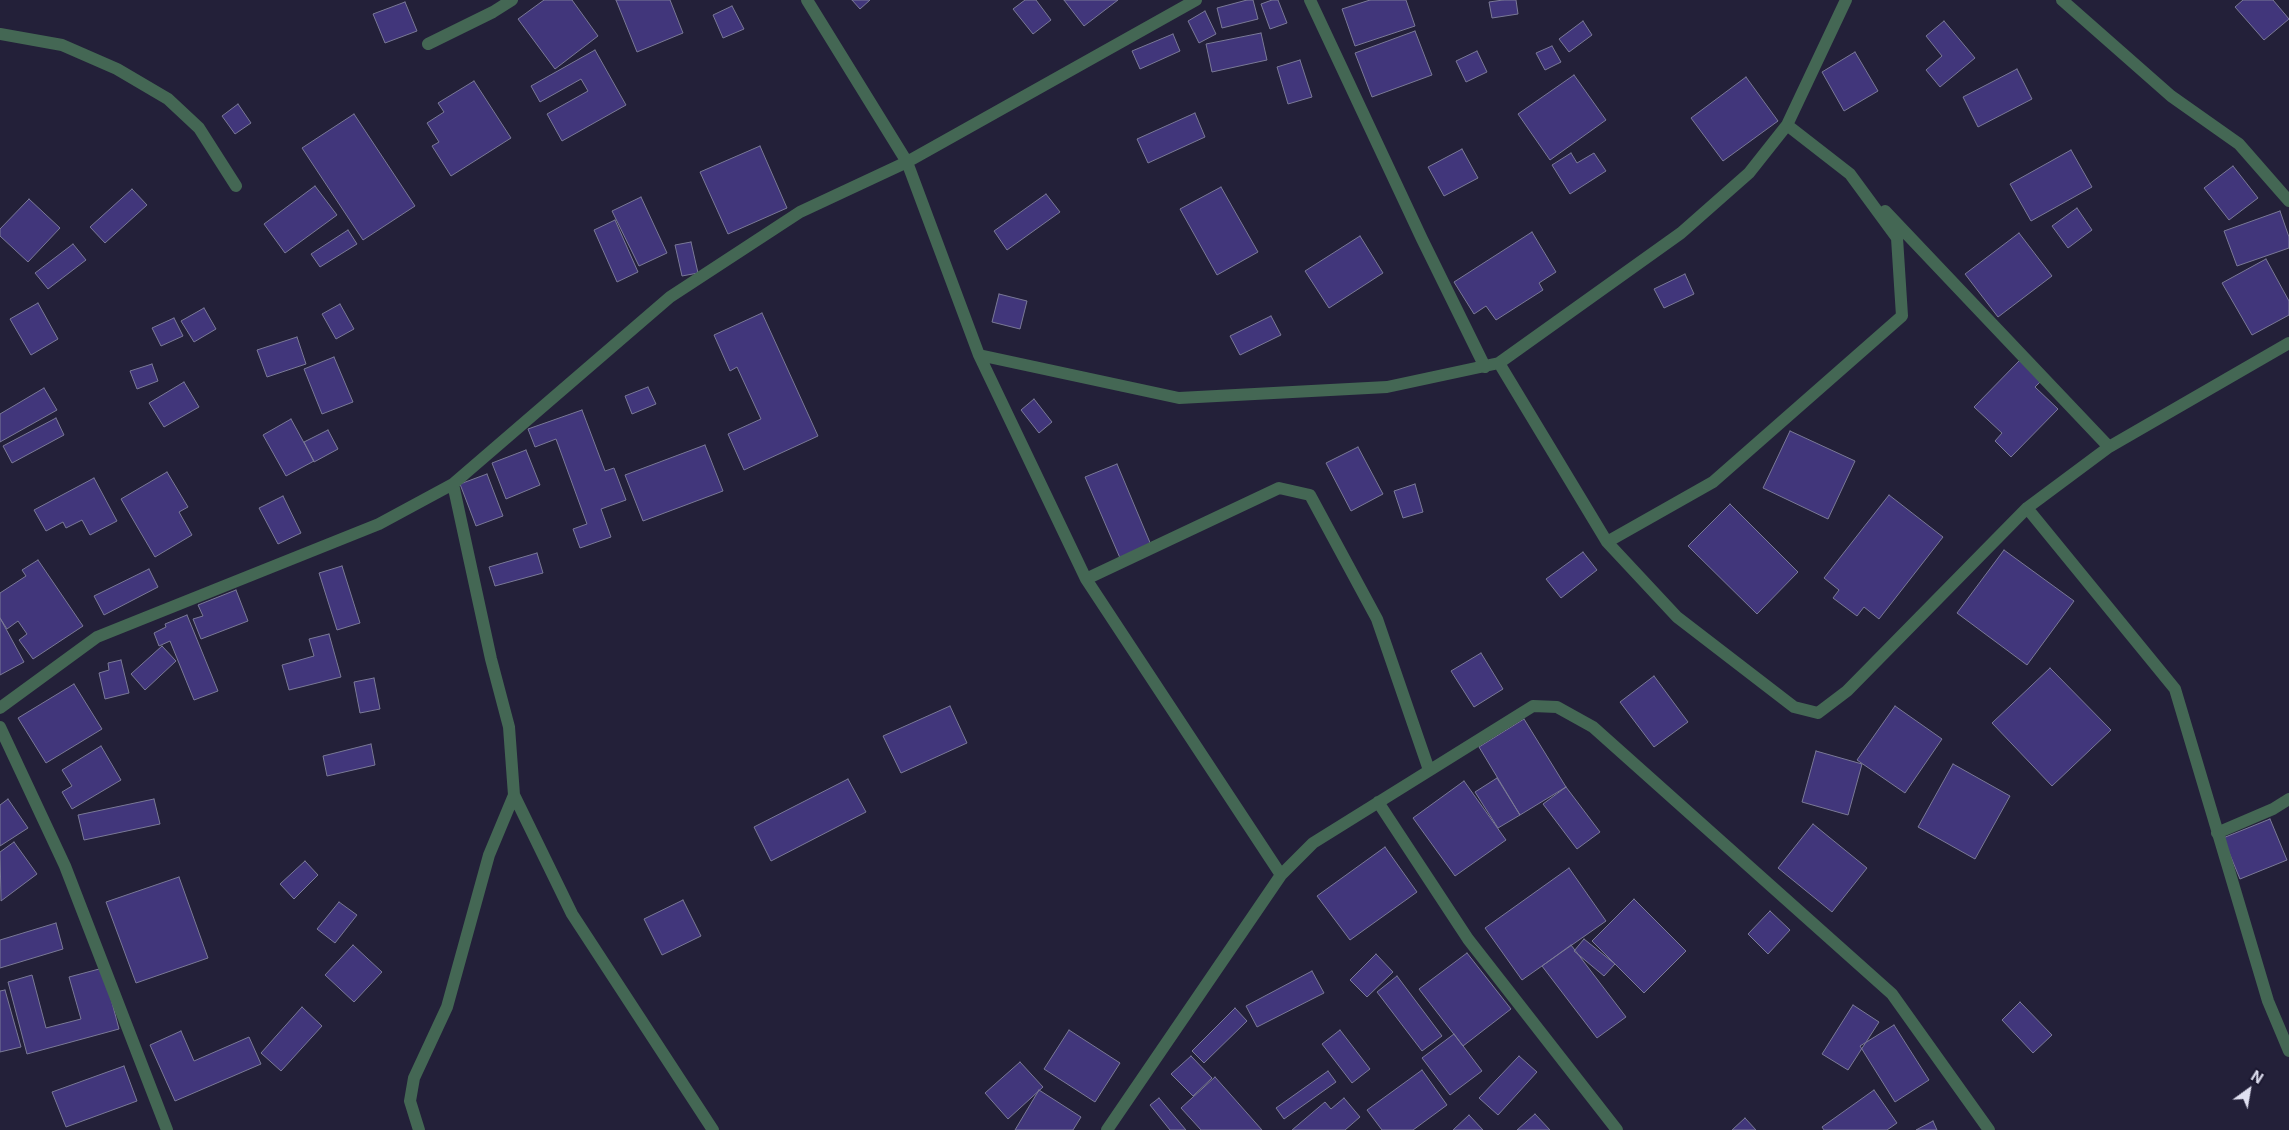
<!DOCTYPE html>
<style>
body{margin:0}
#map{position:relative;width:2289px;height:1130px;overflow:hidden;background:#232039;font-family:Inter,sans-serif}
canvas{display:block}
.north{position:absolute;left:2224px;top:1065px;width:50px;height:50px;-webkit-text-stroke:4px #1a172f;paint-order:stroke;rotate:32deg;font-size:14px;font-weight:700;line-height:20px;text-align:center;color:#e0e0f1}
.north::after{content:'';display:block;margin:auto;width:18px;height:22px;background:#e0e0f1;clip-path:polygon(50% 0,100% 100%,50% 72%,0 100%)}
</style>
<div id="map">
<canvas width="2289" height="1130"></canvas>
<div class="north">N</div>
</div>
<script>
const ctx = document.querySelector('canvas').getContext('2d');
ctx.lineJoin = 'round';
function fillPath(path, color) {
  ctx.fillStyle = color;
  ctx.fill(path, 'evenodd');
}
function toPath(rows) {
  const path = new Path2D();
  for (const r of rows) {
    path.moveTo(r[0], r[1]);
    for (let i = 2; i < r.length; i += 2) path.lineTo(r[i], r[i + 1]);
  }
  return path;
}
function strokePath(path, color, width, dash) {
  ctx.strokeStyle = color;
  ctx.lineWidth = width;
  ctx.lineCap = dash ? 'butt' : 'round';
  ctx.setLineDash(dash || []);
  ctx.stroke(path);
}
const building = toPath([
 [544,0,572,0,598,36,555,69,518,19,544,0],
 [616,0,670,0,683,33,637,52,616,0],
 [852,0,870,0,860,9,852,0],
 [1025,0,1036,0,1051,20,1033,34,1013,9,1025,0],
 [1064,0,1118,0,1084,26,1064,0],
 [1247,0,1253,0,1258,19,1222,28,1217,8,1247,0],
 [1272,0,1278,0,1287,23,1270,29,1261,4,1272,0],
 [1370,0,1406,0,1415,26,1355,46,1342,9,1370,0],
 [1503,0,1516,0,1518,14,1492,18,1489,2,1503,0],
 [2243,0,2273,0,2289,19,2264,40,2235,7,2243,0],
 [405,2,417,31,385,43,373,14,405,2],
 [732,6,744,29,723,38,713,15,732,6],
 [1205,11,1216,34,1199,43,1188,21,1205,11],
 [1583,21,1592,35,1569,52,1559,39,1583,21],
 [1944,21,1975,58,1940,87,1926,70,1942,56,1926,36,1944,21],
 [1415,31,1432,75,1372,97,1355,53,1415,31],
 [1261,33,1267,60,1212,72,1206,44,1261,33],
 [1173,34,1180,51,1140,69,1132,51,1173,34],
 [1552,46,1561,62,1545,70,1536,53,1552,46],
 [595,50,626,105,562,141,547,114,588,91,581,79,540,102,531,86,595,50],
 [1477,51,1487,72,1466,82,1456,61,1477,51],
 [1855,52,1878,91,1844,111,1822,72,1855,52],
 [1300,60,1312,97,1288,104,1277,67,1300,60],
 [2017,69,2032,99,1978,127,1963,97,2017,69],
 [1574,75,1606,120,1550,160,1518,114,1574,75],
 [1746,77,1778,121,1723,161,1691,118,1746,77],
 [474,81,511,138,451,176,432,146,439,142,427,123,444,112,438,103,474,81],
 [238,104,251,123,235,134,222,116,238,104],
 [1195,113,1205,137,1148,163,1137,139,1195,113],
 [354,114,415,206,363,240,302,148,354,114],
 [760,146,787,208,728,234,700,172,760,146],
 [1462,149,1478,178,1444,196,1428,167,1462,149],
 [2071,150,2092,187,2031,221,2010,184,2071,150],
 [1571,153,1577,163,1594,153,1606,171,1570,194,1552,165,1571,153],
 [2233,166,2258,198,2229,220,2204,188,2233,166],
 [315,186,337,215,285,253,264,224,315,186],
 [1221,187,1258,252,1217,275,1180,209,1221,187],
 [132,189,147,205,105,243,90,227,132,189],
 [1046,194,1060,212,1007,250,994,231,1046,194],
 [641,197,667,253,639,266,612,211,641,197],
 [29,199,60,228,28,262,0,236,0,229,29,199],
 [2077,208,2092,230,2068,248,2052,226,2077,208],
 [2280,211,2289,237,2289,248,2237,266,2224,231,2280,211],
 [615,220,638,272,617,282,594,230,615,220],
 [348,230,357,244,320,267,311,254,348,230],
 [1532,232,1556,272,1539,283,1543,290,1496,320,1486,306,1474,314,1454,282,1532,232],
 [2019,233,2052,276,1998,317,1965,274,2019,233],
 [1360,236,1383,273,1329,308,1305,271,1360,236],
 [691,242,698,273,682,276,675,245,691,242],
 [73,244,86,260,48,289,35,273,73,244],
 [2266,259,2289,301,2289,315,2252,335,2222,283,2266,259],
 [1685,274,1694,294,1664,308,1654,289,1685,274],
 [999,294,1027,301,1020,329,992,322,999,294],
 [38,303,58,339,31,355,10,319,38,303],
 [340,304,354,329,336,339,322,314,340,304],
 [204,308,216,329,194,342,181,321,204,308],
 [762,313,818,436,744,470,728,434,761,419,737,367,730,371,714,335,762,313],
 [1271,316,1281,335,1240,355,1230,336,1271,316],
 [174,318,183,336,161,346,152,328,174,318],
 [297,337,306,364,267,377,257,350,297,337],
 [334,357,353,402,322,414,304,369,334,357],
 [2020,360,2041,381,2035,387,2058,409,2011,457,1995,441,2002,433,1974,407,2020,360],
 [152,364,158,381,137,389,130,371,152,364],
 [184,382,199,407,164,427,149,403,184,382],
 [648,387,656,404,632,414,625,396,648,387],
 [44,388,57,410,0,442,0,414,44,388],
 [1034,399,1052,422,1039,433,1021,410,1034,399],
 [582,410,605,471,614,468,626,500,601,509,611,537,580,548,573,529,587,524,556,439,535,447,528,429,582,410],
 [56,418,64,435,12,463,3,446,56,418],
 [291,419,314,461,286,476,263,435,291,419],
 [328,430,338,449,314,462,304,442,328,430],
 [1790,431,1855,461,1828,519,1763,488,1790,431],
 [705,445,723,491,643,521,625,475,705,445],
 [1358,447,1383,494,1351,511,1326,463,1358,447],
 [526,450,540,485,506,499,492,463,526,450],
 [1117,464,1151,545,1120,558,1085,477,1117,464],
 [167,472,188,507,179,512,192,535,155,557,121,499,167,472],
 [487,474,503,516,476,526,460,484,487,474],
 [94,478,117,521,90,535,82,520,66,528,63,522,46,531,34,510,94,478],
 [1415,484,1423,512,1403,518,1394,491,1415,484],
 [1889,495,1943,537,1879,619,1864,607,1857,616,1833,598,1839,590,1824,578,1889,495],
 [283,496,301,533,278,544,259,508,283,496],
 [1730,504,1798,572,1757,614,1688,546,1730,504],
 [2004,550,2074,601,2027,665,1957,613,2004,550],
 [1583,552,1597,570,1561,598,1546,579,1583,552],
 [537,553,543,573,495,586,489,567,537,553],
 [38,560,83,626,33,659,19,640,27,634,18,621,7,629,0,618,0,593,26,576,22,570,38,560],
 [342,566,360,623,337,630,319,573,342,566],
 [149,569,158,587,104,615,94,596,149,569],
 [236,590,248,621,201,639,193,619,203,616,198,605,236,590],
 [187,615,218,691,194,700,170,641,159,646,154,633,166,627,165,624,187,615],
 [0,618,24,662,0,675,0,618],
 [329,634,341,677,289,690,282,665,314,656,309,639,329,634],
 [162,646,176,661,145,690,131,674,162,646],
 [1481,653,1503,689,1474,707,1451,671,1481,653],
 [121,660,129,693,105,699,99,673,109,670,108,663,121,660],
 [2050,668,2111,730,2052,786,1992,723,2050,668],
 [1654,676,1688,722,1654,747,1620,702,1654,676],
 [374,678,380,709,360,713,354,682,374,678],
 [74,684,102,729,46,763,18,718,74,684],
 [950,706,967,743,901,773,883,736,950,706],
 [1895,706,1942,739,1905,793,1857,760,1895,706],
 [1524,719,1566,787,1520,815,1479,747,1524,719],
 [371,744,375,765,327,776,323,756,371,744],
 [101,746,121,780,72,809,62,792,72,786,62,770,101,746],
 [1816,751,1862,764,1848,815,1802,802,1816,751],
 [1953,764,2010,796,1975,859,1918,827,1953,764],
 [1497,778,1520,815,1498,828,1475,792,1497,778],
 [848,779,866,812,771,861,754,827,848,779],
 [1464,781,1506,840,1455,876,1413,818,1464,781],
 [1566,787,1600,832,1577,849,1543,804,1566,787],
 [8,799,28,828,0,846,0,805,8,799],
 [154,799,160,824,84,840,78,815,154,799],
 [2270,819,2287,860,2240,879,2223,838,2270,819],
 [1813,824,1867,868,1832,912,1778,868,1813,824],
 [14,842,37,874,1,901,0,852,14,842],
 [1385,847,1417,892,1350,940,1317,896,1385,847],
 [305,861,318,875,294,899,280,884,305,861],
 [1569,868,1606,921,1522,980,1485,928,1569,868],
 [179,877,208,958,136,983,106,902,179,877],
 [1634,899,1686,951,1644,993,1592,941,1634,899],
 [683,900,701,936,662,955,644,919,683,900],
 [339,902,357,915,335,943,317,929,339,902],
 [1770,911,1790,930,1768,954,1748,934,1770,911],
 [56,923,63,949,0,968,0,940,56,923],
 [1584,939,1615,964,1604,976,1574,951,1584,939],
 [353,945,382,972,354,1002,325,975,353,945],
 [1571,945,1626,1017,1597,1038,1542,966,1571,945],
 [1467,953,1511,1009,1463,1046,1419,989,1467,953],
 [1376,954,1393,972,1367,997,1350,980,1376,954],
 [103,968,119,1029,27,1054,8,982,32,975,46,1028,81,1019,69,977,103,968],
 [1312,971,1324,993,1257,1027,1246,1006,1312,971],
 [1397,976,1442,1036,1422,1051,1377,992,1397,976],
 [5,990,21,1047,0,1052,0,991,5,990],
 [2020,1002,2052,1035,2033,1053,2002,1020,2020,1002],
 [1853,1005,1879,1022,1848,1070,1822,1054,1853,1005],
 [302,1007,322,1026,281,1071,261,1053,302,1007],
 [1235,1008,1247,1021,1204,1063,1192,1051,1235,1008],
 [1894,1025,1929,1080,1895,1102,1860,1046,1894,1025],
 [1069,1030,1120,1063,1095,1102,1044,1069,1069,1030],
 [1340,1030,1370,1069,1352,1083,1322,1044,1340,1030],
 [181,1031,194,1061,249,1037,261,1064,175,1101,150,1045,181,1031],
 [1454,1034,1482,1071,1450,1095,1422,1058,1454,1034],
 [1191,1056,1212,1078,1193,1096,1171,1074,1191,1056],
 [1519,1056,1537,1072,1498,1115,1479,1098,1519,1056],
 [1020,1062,1043,1087,1008,1119,985,1093,1020,1062],
 [124,1066,137,1101,66,1127,52,1092,124,1066],
 [1422,1070,1447,1105,1413,1130,1382,1130,1367,1110,1422,1070],
 [1328,1071,1336,1082,1284,1119,1276,1108,1328,1071],
 [1215,1077,1262,1130,1201,1130,1181,1108,1215,1077],
 [1039,1090,1081,1117,1073,1130,1015,1130,1039,1090],
 [1874,1090,1897,1123,1887,1130,1824,1130,1822,1127,1874,1090],
 [1159,1098,1186,1130,1170,1130,1150,1105,1159,1098],
 [1344,1098,1360,1117,1345,1130,1292,1130,1325,1102,1331,1109,1344,1098],
 [1535,1114,1550,1130,1517,1130,1535,1114],
 [1469,1115,1483,1130,1453,1130,1469,1115],
 [1745,1118,1756,1130,1732,1130,1745,1118],
 [1933,1121,1937,1130,1916,1130,1933,1121]
]);
const street = toPath([
 [807,0,907,162,979,355,1086,579,1281,875],
 [1310,0,1422,239,1485,367],
 [2062,0,2171,96,2239,144,2289,201],
 [0,34,62,45,117,69,168,99,199,128,236,186],
 [428,44,493,12,512,0],
 [1885,211,2109,447],
 [979,355,1179,398,1387,387,1499,363,1681,233,1749,173,1787,125,1846,0],
 [1499,363,1607,542,1677,617,1794,707,1818,713,1847,691,2027,508,2109,447,2289,343],
 [453,484,491,659,509,727,514,795,572,914,713,1130],
 [2027,508,2175,689,2268,1001,2289,1051],
 [1607,542,1713,482,1902,316,1897,238,1850,174,1787,125],
 [1086,579,1279,488,1310,495,1377,619,1429,770],
 [0,708,97,637,379,524,453,484,670,297,800,212,907,162,1196,0],
 [0,727,65,866,167,1130],
 [1378,802,1468,939,1617,1130],
 [2217,833,2273,809,2289,799],
 [419,1130,410,1101,414,1078,447,1007,489,855,514,795],
 [1107,1130,1281,875,1313,843,1533,706,1557,707,1593,727,1892,994,1989,1130]
]);
fillPath(building, '#41367b');
strokePath(building, '#7a7997', 1);
strokePath(street, '#446754', 12);
</script>
